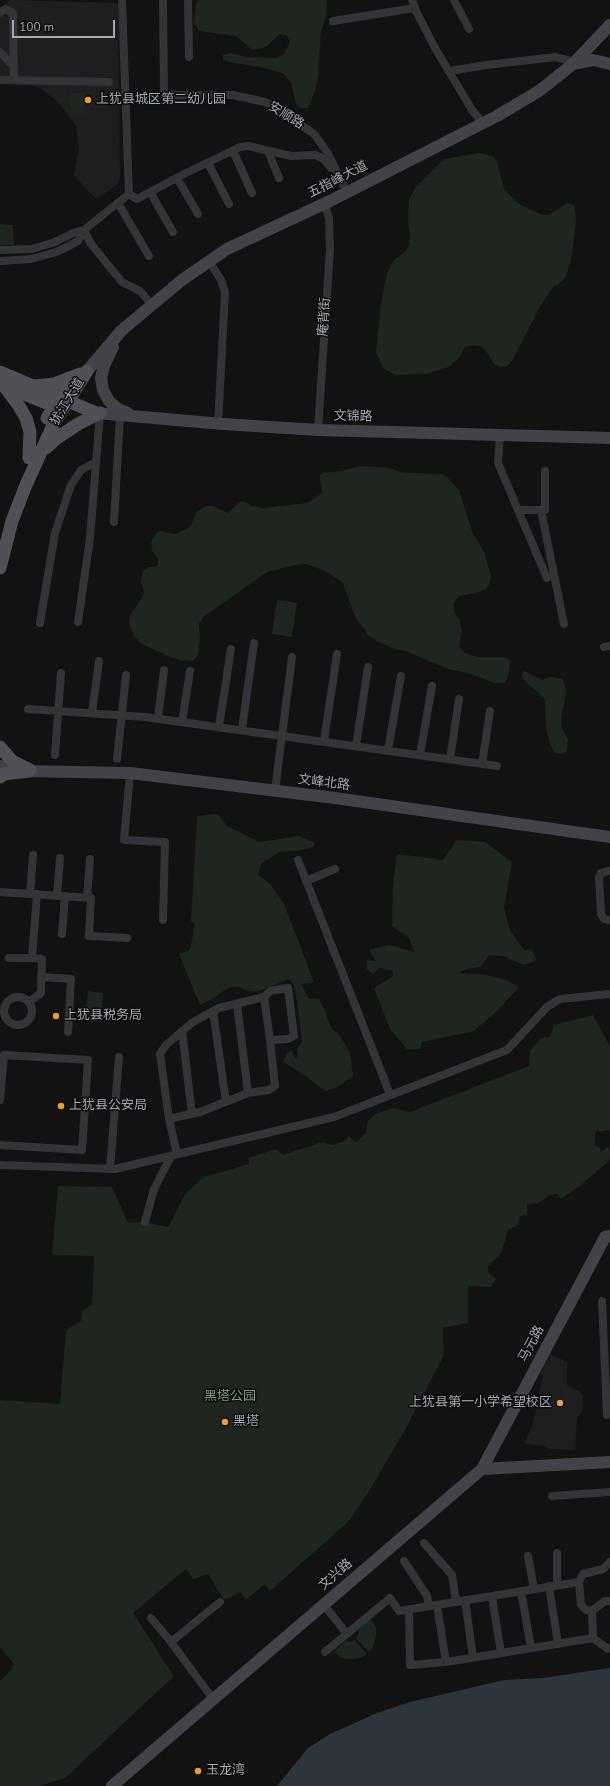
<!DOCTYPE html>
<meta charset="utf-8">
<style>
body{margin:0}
#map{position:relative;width:610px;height:1786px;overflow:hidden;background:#121213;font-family:"Nunito Sans",sans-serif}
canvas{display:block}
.scale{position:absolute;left:12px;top:20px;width:103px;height:18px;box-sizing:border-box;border:2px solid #a4aab3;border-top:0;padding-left:5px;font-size:12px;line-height:14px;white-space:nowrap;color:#a4aab3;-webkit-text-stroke:3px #0d0d0e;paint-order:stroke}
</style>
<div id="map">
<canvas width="610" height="1786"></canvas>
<div class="scale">100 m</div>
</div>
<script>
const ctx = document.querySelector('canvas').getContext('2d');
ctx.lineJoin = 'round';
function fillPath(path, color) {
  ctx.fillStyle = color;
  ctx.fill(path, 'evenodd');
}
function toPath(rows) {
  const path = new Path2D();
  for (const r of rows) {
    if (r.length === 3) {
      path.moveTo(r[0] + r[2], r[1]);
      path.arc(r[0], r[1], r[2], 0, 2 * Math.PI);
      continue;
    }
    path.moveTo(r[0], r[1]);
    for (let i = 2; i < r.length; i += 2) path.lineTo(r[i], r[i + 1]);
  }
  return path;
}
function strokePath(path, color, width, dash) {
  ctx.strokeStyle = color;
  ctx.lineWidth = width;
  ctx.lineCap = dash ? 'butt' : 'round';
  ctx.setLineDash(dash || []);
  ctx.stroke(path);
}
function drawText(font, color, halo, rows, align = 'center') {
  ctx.font = font + ' "Nunito Sans","Noto Sans SC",sans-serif';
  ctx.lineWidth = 3;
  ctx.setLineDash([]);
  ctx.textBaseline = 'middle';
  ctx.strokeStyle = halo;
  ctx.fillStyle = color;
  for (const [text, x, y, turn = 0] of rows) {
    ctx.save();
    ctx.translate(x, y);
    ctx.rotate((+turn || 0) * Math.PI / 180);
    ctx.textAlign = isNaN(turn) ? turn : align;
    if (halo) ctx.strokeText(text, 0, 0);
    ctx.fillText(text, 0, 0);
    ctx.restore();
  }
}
const built = toPath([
 [10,0,118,3,120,178,117,185,96,199,74,176,79,149,76,126,59,103,43,90,32,85,0,83,0,7],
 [550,1354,567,1362,567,1385,583,1394,582,1412,577,1418,575,1450,549,1449,544,1446,524,1444,534,1421,543,1376,540,1375]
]);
const green = toPath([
 [199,0,327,0,326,17,321,31,318,77,316,88,308,108,301,108,296,103,291,83,284,74,265,68,229,62,223,59,223,55,230,53,247,57,277,58,284,54,289,44,290,41,286,35,279,34,266,47,252,50,236,36,199,31,195,25,194,22,196,4],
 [71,93,84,93,84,113,71,113],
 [480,153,493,156,497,162,504,189,519,204,542,215,549,215,567,203,574,205,576,220,572,256,566,277,561,282,554,286,542,303,512,361,506,367,500,367,494,364,485,349,480,346,472,345,465,347,460,357,449,367,425,374,395,375,383,368,376,352,381,303,387,273,394,260,405,252,409,246,410,235,408,221,409,199,416,187,444,159],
 [0,224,13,225,14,245,0,245],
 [361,466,390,468,400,472,414,473,441,474,447,477,459,490,473,534,484,552,491,576,490,583,486,589,476,593,459,596,454,602,454,613,459,619,462,630,459,647,467,654,477,657,503,657,510,659,508,677,505,683,495,683,468,673,448,669,406,651,395,649,379,642,369,636,355,617,343,583,326,571,306,564,295,565,267,572,203,617,199,624,200,638,198,655,193,661,179,660,161,653,142,644,134,636,129,623,130,615,142,598,144,591,141,582,143,571,148,567,155,567,158,565,158,558,153,552,151,544,153,538,158,532,161,531,174,534,187,529,190,527,197,511,206,506,213,506,228,513,240,502,243,501,252,506,263,508,308,503,322,493,320,479,320,475,323,473,341,471],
 [277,600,297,603,292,637,272,634],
 [525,671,542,680,551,677,562,679,564,682,566,693,561,718,562,728,568,739,567,750,565,753,562,754,555,753,550,744,546,728,545,699,522,678,523,672],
 [218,814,227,826,259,842,299,836,315,843,314,847,295,851,279,852,262,863,258,875,271,885,284,904,314,982,301,984,309,999,319,999,326,1013,331,1028,340,1035,350,1053,353,1076,338,1087,325,1091,304,1075,283,1062,286,1054,292,1050,295,1058,298,1058,297,1049,302,1042,297,1000,294,986,289,979,257,992,246,990,239,987,230,987,210,1000,200,1005,179,954,190,950,195,924,191,921,197,816],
 [457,840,485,842,512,862,504,907,510,930,524,950,532,949,536,960,524,965,503,956,489,955,480,967,467,969,459,973,487,975,506,980,519,987,497,1011,474,1031,422,1042,420,1049,407,1049,390,1029,374,988,390,978,393,975,392,970,380,968,373,974,367,969,367,960,376,961,369,950,389,945,414,952,409,938,392,926,393,886,397,854,443,860],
 [88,991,103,993,101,1022,85,1020],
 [593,1015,610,1046,610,1130,595,1132,595,1145,600,1148,601,1152,608,1147,610,1149,609,1161,581,1185,561,1199,558,1194,549,1195,539,1203,527,1204,527,1215,520,1216,518,1225,508,1230,502,1252,488,1266,488,1272,496,1279,491,1287,468,1286,468,1323,443,1328,444,1355,406,1428,365,1498,348,1522,270,1591,265,1584,246,1600,240,1592,224,1600,208,1574,193,1579,186,1569,133,1613,174,1676,65,1778,40,1786,0,1786,0,1681,11,1670,14,1664,0,1647,0,1400,60,1404,66,1330,81,1321,82,1312,92,1304,94,1256,52,1255,58,1186,112,1187,128,1223,143,1222,168,1227,186,1193,204,1177,249,1164,248,1158,276,1149,283,1155,322,1142,333,1145,345,1141,349,1136,356,1142,366,1133,368,1121,375,1114,393,1108,410,1112,529,1066,530,1050,542,1038,550,1037,554,1025],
 [370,1618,376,1628,376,1634,373,1647,369,1652,356,1638,359,1634,359,1629],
 [354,1640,367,1654,361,1658,349,1659,342,1658,334,1652,345,1641,350,1642]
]);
const water = toPath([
 [610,1668,610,1786,277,1786,308,1748,330,1734,377,1713,410,1702,504,1680,543,1678]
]);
const street = toPath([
 [163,0,164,95,233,95,265,102,278,108,315,135,327,152,347,192],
 [188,0,189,57],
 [412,0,416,11,435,48,472,110,483,123],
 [454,0,469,29],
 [0,13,5,9,13,13,14,80],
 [333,21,415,8],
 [0,52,14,67],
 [449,71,487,65,555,57,575,62],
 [0,80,109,82],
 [233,151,252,193],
 [268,151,279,178],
 [208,163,229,204],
 [177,178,198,214],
 [150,192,173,232],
 [129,194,137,199,184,174,240,147,248,146,291,156,315,155,324,159,331,168],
 [118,203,149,256],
 [84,230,91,244,122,282,140,291,152,305],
 [0,250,32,249,55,242,73,233,84,230],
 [0,261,31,259,56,252,67,247,78,241,84,230,129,194,122,0],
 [209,261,221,280,225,293,218,424],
 [318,430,330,249,329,218,325,204],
 [500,435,498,463,547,578],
 [518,510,545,510,545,471],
 [541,510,564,624],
 [114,522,120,415],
 [78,622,90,538,100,413],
 [40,623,55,533,71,485,81,470,96,462],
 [604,647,610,646],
 [28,709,145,717,497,766],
 [92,713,99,661],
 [158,718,164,670],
 [182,722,190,671],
 [219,726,231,649],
 [242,729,254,643],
 [324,741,337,654],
 [356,746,368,667],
 [388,750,401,676],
 [55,755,61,673],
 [420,755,432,686],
 [117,759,126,675],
 [450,759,459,699],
 [482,764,490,711],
 [130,773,124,840,165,842,163,920],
 [275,791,292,657],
 [298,860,390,1094],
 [610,871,601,873,599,877,601,914,604,919,610,920],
 [306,881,335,869],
 [0,892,91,898,89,936,127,938],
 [30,894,33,855],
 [57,896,60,858],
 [87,898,90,859],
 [62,934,65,896],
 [9,958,32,958],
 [41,977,71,979,68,1032],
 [18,1011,14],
 [264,997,270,1040],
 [29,1002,41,993,42,959,32,958,37,894],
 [237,1004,248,1093],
 [213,1011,226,1102],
 [182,1031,192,1114],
 [0,1100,4,1055,88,1060,82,1150,0,1145],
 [169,1119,160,1054,166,1045,193,1022,219,1008,264,997,270,991,288,988,294,1036,288,1039,270,1040,275,1086,269,1090,248,1093,200,1112,169,1119,177,1154],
 [0,1165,115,1169,334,1117,507,1050,547,1007,560,999,610,994],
 [110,1169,119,1057],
 [145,1222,154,1189,171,1156],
 [602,1301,607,1415],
 [552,1496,610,1492],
 [424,1543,452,1575,456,1602],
 [528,1556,534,1589],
 [404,1561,427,1596,429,1606],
 [557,1585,557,1553],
 [549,1586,558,1644],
 [521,1591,531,1648],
 [492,1596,501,1653],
 [465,1600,473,1657],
 [610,1601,605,1601,592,1611,593,1638,608,1649,610,1648],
 [324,1605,347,1634],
 [437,1605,446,1662],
 [409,1609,410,1665,446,1662,593,1638],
 [592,1611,586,1610,581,1605,579,1582,583,1574,603,1569,610,1562],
 [151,1618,171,1642],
 [325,1652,390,1598,399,1611,579,1582],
 [213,1699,171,1642,220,1602]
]);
const secondary = toPath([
 [573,64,593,60,610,64],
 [113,347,104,366,101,378,103,390,109,401,118,409,128,413],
 [87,371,122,330,182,280,227,249,330,201,497,116,539,91,573,64,610,25],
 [96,413,223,424,318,430,610,438],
 [0,766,22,769],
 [21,771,130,773,335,798,610,837],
 [482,1469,605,1237,610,1236],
 [112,1786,482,1469,610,1462]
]);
const primary = toPath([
 [0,372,96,413],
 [0,384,61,409],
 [35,386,54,384,80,374],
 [5,387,19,406,26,418,30,432,29,458],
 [47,418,59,398,73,385],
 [46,448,57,438,78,424,100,413],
 [0,568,12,521,26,485,54,423,87,371],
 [0,747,12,761,30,770],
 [0,777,4,774,29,771]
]);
const markers = [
 [88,100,4,"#e8a036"],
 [56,1016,4,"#e8a036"],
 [61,1106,4,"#e8a036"],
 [560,1403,4,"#e8a036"],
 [225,1422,4,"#e8a036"],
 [198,1771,4,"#e8a036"]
];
const poiNames = [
 ["上犹县城区第二幼儿园",96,100],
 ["上犹县税务局",64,1016],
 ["上犹县公安局",69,1106],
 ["上犹县第一小学希望校区",552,1403,"right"],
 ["黑塔",233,1422],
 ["玉龙湾",206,1771]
];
const streetNames = [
 ["安顺路",286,116,32],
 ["五指峰大道",338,180,-27],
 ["庵背街",325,317,-86],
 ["犹江大道",68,402,-59],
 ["文锦路",353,417,1],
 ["文峰北路",324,783,7],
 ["马元路",532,1344,-62],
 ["文兴路",336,1575,-41]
];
const parkNames = [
 ["黑塔公园",230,1397]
];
fillPath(built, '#1e1e20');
fillPath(green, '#1e261f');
fillPath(water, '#2c353b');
strokePath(street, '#333438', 8);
strokePath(secondary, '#414348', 12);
strokePath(primary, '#4f5157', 13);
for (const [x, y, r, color] of markers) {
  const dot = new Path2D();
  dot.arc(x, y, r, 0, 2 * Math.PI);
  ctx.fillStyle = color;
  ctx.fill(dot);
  strokePath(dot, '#0d0d0e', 1.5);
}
drawText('13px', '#a4aab3', '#0d0d0e', poiNames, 'left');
drawText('13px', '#a4aab3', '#0d0d0e', streetNames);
drawText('13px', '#7c9e7c', '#0d0d0e', parkNames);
</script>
